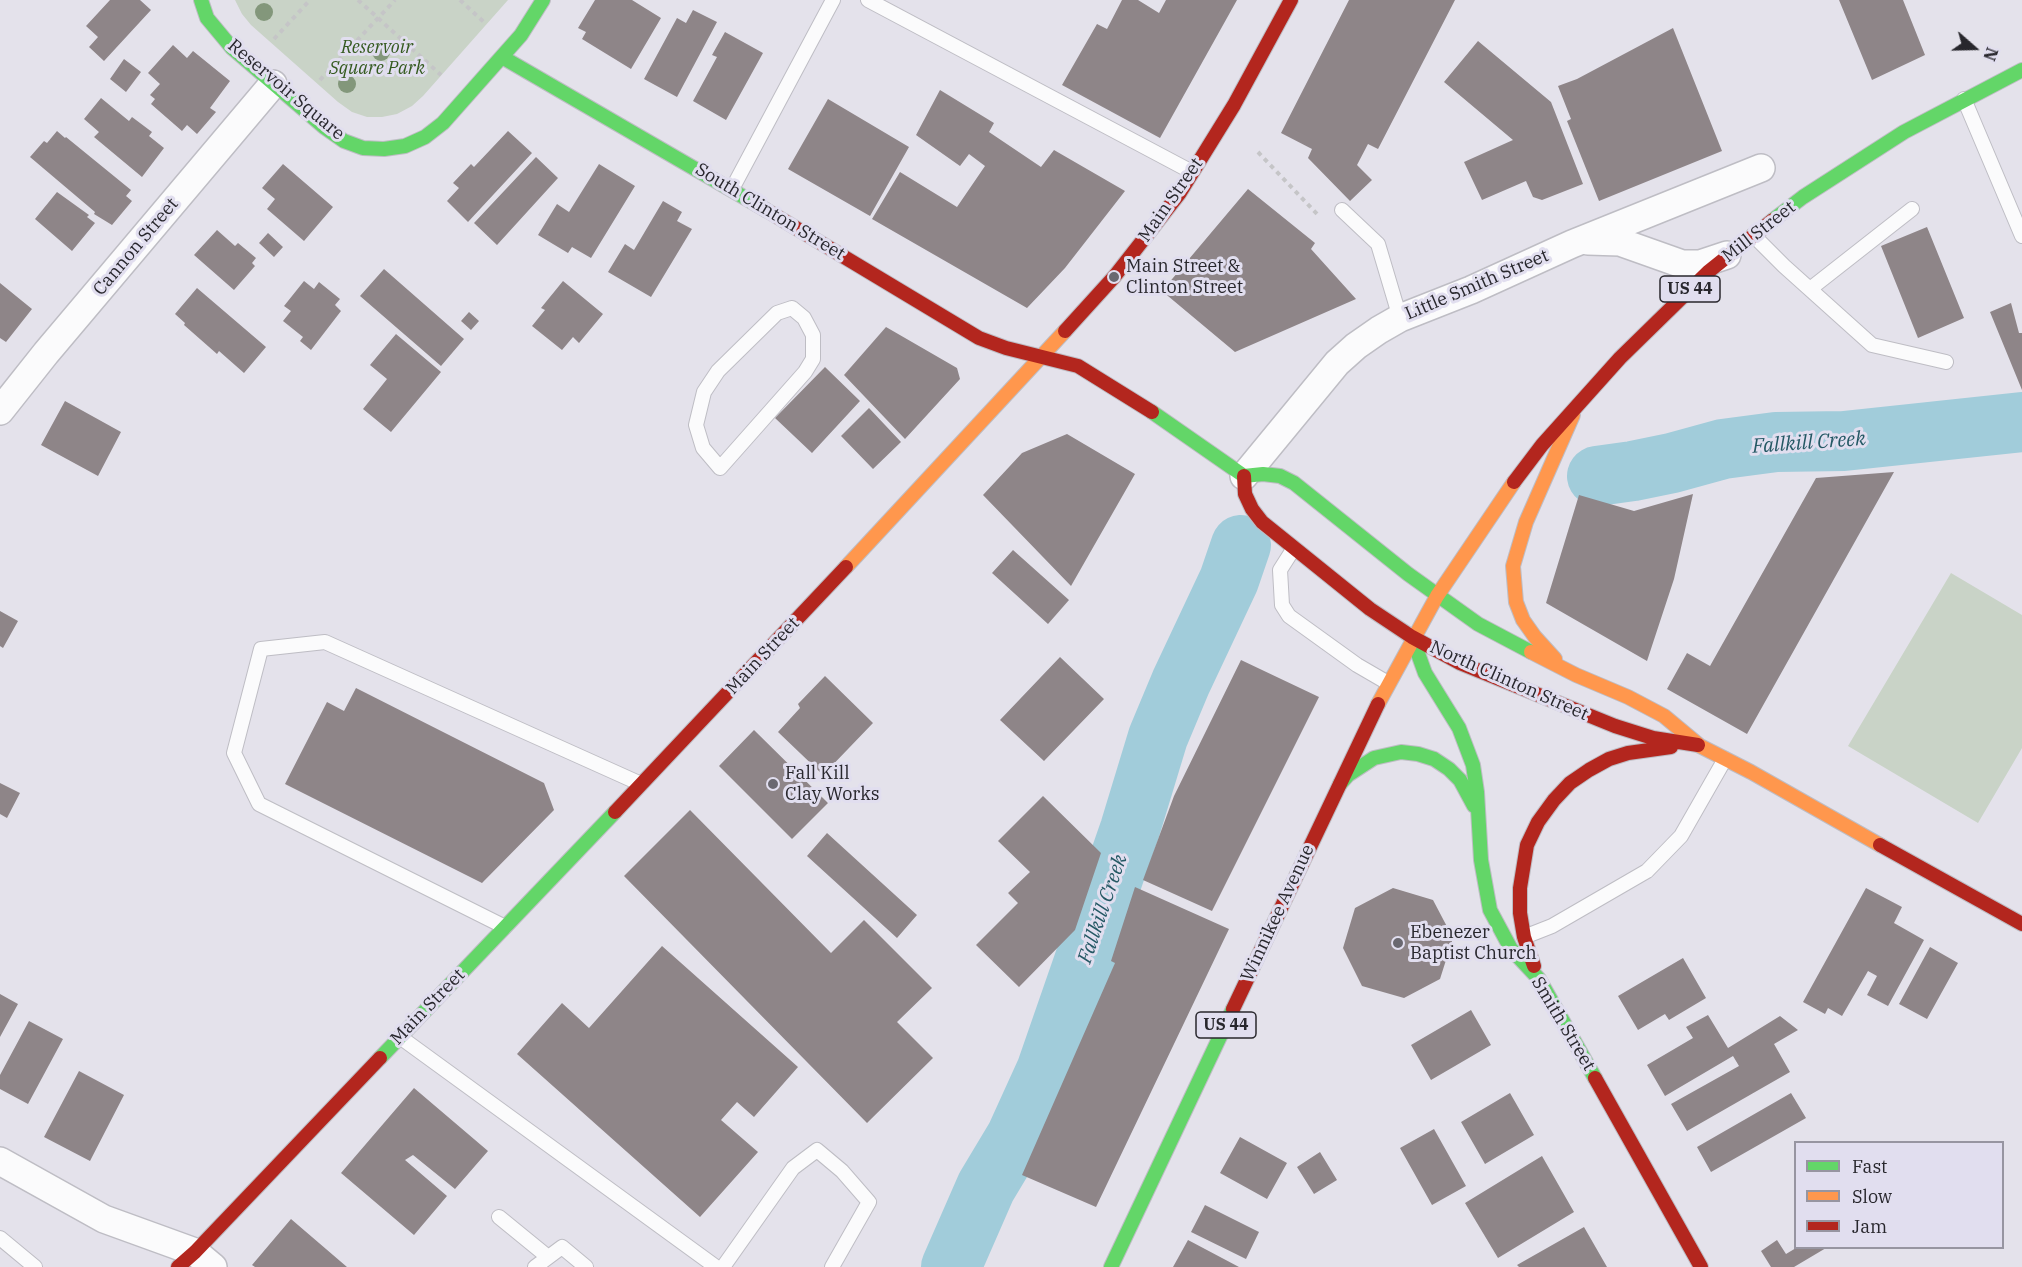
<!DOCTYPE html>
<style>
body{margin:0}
#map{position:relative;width:2022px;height:1267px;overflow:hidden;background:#e4e2eb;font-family:"IBM Plex Serif",serif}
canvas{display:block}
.legend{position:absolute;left:1794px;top:1141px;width:210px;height:108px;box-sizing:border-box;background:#e1deef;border:2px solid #9795a1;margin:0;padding:8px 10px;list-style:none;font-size:18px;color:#28272d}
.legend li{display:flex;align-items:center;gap:12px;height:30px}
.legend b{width:30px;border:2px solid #9795a1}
.north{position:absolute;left:1944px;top:18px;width:60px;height:60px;-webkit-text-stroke:4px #e1deef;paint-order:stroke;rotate:110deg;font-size:16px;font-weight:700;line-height:24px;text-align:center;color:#28272d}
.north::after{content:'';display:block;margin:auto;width:21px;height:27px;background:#28272d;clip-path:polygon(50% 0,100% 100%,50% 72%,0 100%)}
</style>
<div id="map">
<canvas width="2022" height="1267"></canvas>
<ul class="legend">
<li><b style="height:8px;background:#63d668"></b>Fast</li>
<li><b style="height:8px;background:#ff974d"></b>Slow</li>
<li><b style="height:8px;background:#b3261e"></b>Jam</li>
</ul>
<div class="north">N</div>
</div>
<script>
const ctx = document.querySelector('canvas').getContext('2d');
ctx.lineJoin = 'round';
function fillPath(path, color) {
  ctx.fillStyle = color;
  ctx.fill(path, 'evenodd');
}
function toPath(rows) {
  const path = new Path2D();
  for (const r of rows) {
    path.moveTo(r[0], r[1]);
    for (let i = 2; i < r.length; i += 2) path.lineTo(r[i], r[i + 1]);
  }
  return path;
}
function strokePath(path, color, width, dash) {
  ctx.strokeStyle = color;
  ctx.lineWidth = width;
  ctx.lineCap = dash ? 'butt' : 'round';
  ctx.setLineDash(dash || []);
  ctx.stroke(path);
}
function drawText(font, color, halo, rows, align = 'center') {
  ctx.font = font + ' "IBM Plex Serif",serif';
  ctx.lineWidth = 6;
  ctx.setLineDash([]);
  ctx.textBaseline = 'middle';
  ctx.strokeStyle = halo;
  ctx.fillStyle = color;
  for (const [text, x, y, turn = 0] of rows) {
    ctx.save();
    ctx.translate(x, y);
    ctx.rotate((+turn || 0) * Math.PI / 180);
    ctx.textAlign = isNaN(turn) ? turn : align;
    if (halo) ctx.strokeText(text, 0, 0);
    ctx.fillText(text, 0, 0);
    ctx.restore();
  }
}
const green = toPath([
 [235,0,508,0,423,96,412,106,397,114,382,117,367,117,352,112,338,102,251,25,242,14],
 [1951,573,2022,615,2022,748,1978,823,1848,746]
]);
const river = toPath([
 [1597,476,1633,471,1672,463,1723,449,1776,442,1844,441,2022,422],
 [951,1267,986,1187,1016,1137,1046,1071,1130,829,1158,737,1181,682,1229,580,1241,545]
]);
const building = toPath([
 [110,0,140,0,151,10,104,61,89,47,98,37,86,26],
 [595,0,632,0,661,18,631,69,582,39,586,32,578,28],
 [1122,0,1138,0,1159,13,1166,0,1237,0,1160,138,1062,85,1097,24,1107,29],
 [1349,0,1455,0,1378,149,1368,144,1357,165,1372,180,1350,201,1308,158,1312,149,1281,133],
 [1839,0,1903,0,1925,55,1872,80],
 [693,10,717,22,677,97,644,79,677,18,686,23],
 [1673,28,1722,151,1599,201,1567,121,1571,119,1558,86,1577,79],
 [725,32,763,53,726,120,693,101,717,57,712,55],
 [1478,41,1551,102,1583,184,1542,200,1533,197,1526,181,1482,200,1464,162,1513,140,1444,82],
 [173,45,187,58,193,51,230,81,210,108,216,112,197,134,187,125,182,131,151,104,155,99,150,95,160,84,148,73],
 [124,59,141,72,126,92,110,79],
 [940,90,994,123,989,132,1041,167,1054,150,1125,191,1065,268,1027,308,872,219,900,172,957,207,985,166,969,154,960,166,916,135],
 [101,98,129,121,132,117,152,132,149,136,164,148,142,177,94,137,99,132,84,119],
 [828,99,909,147,870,216,788,169],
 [57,131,65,138,66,137,131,190,126,196,132,201,112,225,94,214,95,212,30,157,44,141,47,143],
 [508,131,532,153,468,222,447,201,459,188,453,183,471,164,474,167],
 [536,157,558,178,497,245,474,223],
 [283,164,333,207,304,241,267,209,275,199,262,188],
 [599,164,635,186,591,258,572,247,568,253,538,235,557,204,569,212],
 [1248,189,1315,243,1311,249,1356,299,1235,352,1162,291],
 [57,192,89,215,87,217,95,223,72,251,35,219],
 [663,201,682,212,677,221,692,229,651,297,608,272,625,244,634,250],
 [1927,227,1964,318,1918,338,1881,246],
 [217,230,235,246,238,243,256,258,252,263,255,266,234,290,194,255],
 [268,233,283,247,274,257,259,243],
 [384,269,464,339,441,366,360,296],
 [304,281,314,289,319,282,340,299,335,305,341,311,311,350,300,341,303,337,283,321,291,311,284,306],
 [563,281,603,314,579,343,573,337,562,350,532,326,545,310,541,308],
 [0,283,32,309,6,342,0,338],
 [197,288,266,347,244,373,219,351,217,354,184,325,185,323,175,314],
 [2011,303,2019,333,2022,333,2022,390,1990,312],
 [469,312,479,321,471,330,461,321],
 [886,327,957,368,960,379,905,439,844,375],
 [396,334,441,372,391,432,363,409,387,379,370,365],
 [825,367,860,401,812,453,775,418],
 [65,401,121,432,98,476,41,445],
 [869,408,901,442,873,469,841,436],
 [1067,434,1135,474,1071,586,983,495,1022,453],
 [1894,472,1747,734,1667,689,1687,653,1710,666,1816,478],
 [1693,494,1674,579,1647,661,1546,603,1579,495,1634,511],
 [1013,550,1069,600,1048,624,992,573],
 [0,611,18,621,3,648,0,646],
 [1060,657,1104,699,1044,761,1000,720],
 [1241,660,1319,697,1212,911,1143,880,1174,796],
 [825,676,873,723,823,775,778,732,800,708,798,704],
 [356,688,544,783,554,810,482,883,285,784,327,702,344,711],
 [754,730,828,803,792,839,719,766],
 [0,783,20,793,7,818,0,814],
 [1043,796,1101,853,1075,930,1019,987,976,945,1018,903,1008,893,1030,872,998,841],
 [690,810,831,953,864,920,932,988,897,1022,933,1058,867,1123,624,876],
 [827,833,917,915,897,938,807,856],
 [1135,887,1229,929,1096,1207,1022,1175,1115,963,1111,961],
 [1393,888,1433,900,1453,938,1440,979,1404,998,1362,986,1343,948,1355,908],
 [1866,888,1902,907,1894,923,1924,940,1888,1006,1867,995,1877,976,1868,971,1842,1016,1828,1008,1825,1014,1803,1002],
 [662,946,798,1067,754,1117,737,1102,721,1120,758,1152,700,1217,517,1054,562,1003,589,1028],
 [1930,947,1958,963,1927,1019,1899,1004],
 [1683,958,1706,998,1669,1020,1665,1014,1638,1030,1618,996],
 [0,994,18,1004,0,1037],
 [1471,1010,1491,1045,1431,1080,1411,1045],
 [1708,1015,1728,1048,1780,1016,1798,1030,1774,1044,1790,1072,1687,1131,1671,1104,1739,1066,1733,1056,1665,1096,1647,1065,1693,1038,1686,1027],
 [29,1021,63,1039,28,1104,0,1089,0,1075],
 [79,1071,124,1095,90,1161,44,1137],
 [414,1088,488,1151,455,1189,413,1155,405,1160,447,1196,414,1235,341,1173],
 [1510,1093,1534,1135,1485,1164,1461,1122],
 [1791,1093,1806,1118,1711,1172,1697,1147],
 [1434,1129,1466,1186,1432,1205,1400,1148],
 [1240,1137,1287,1163,1267,1199,1220,1173],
 [1320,1152,1337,1180,1314,1194,1297,1167],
 [1542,1156,1574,1212,1498,1258,1465,1203],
 [1205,1205,1259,1232,1246,1259,1191,1232],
 [291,1219,347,1267,255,1267,252,1265],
 [1584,1227,1607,1267,1519,1267,1517,1265],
 [1188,1240,1239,1267,1173,1267],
 [1777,1240,1786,1254,1796,1248,1826,1248,1794,1267,1771,1267,1761,1251]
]);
const path = toPath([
 [358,0,441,75],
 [460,0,486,24],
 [274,39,310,0],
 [320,80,395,0],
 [1258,152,1317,214]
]);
const lane = toPath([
 [868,0,1192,172],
 [1964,99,2022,236],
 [732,189,833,0],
 [1342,210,1378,244,1400,318],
 [1753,235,1784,266,1872,345,1946,362],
 [1810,289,1912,209],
 [792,308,804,318,813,335,813,359,805,372,720,468,703,448,696,425,704,392,718,371,777,313,792,308],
 [1294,548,1280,570,1282,605,1289,616,1357,665,1388,683],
 [505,927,259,804,234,753,261,649,325,642,641,784],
 [1524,937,1552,926,1647,871,1681,836,1725,759],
 [400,1037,716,1267],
 [499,1217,548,1257],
 [0,1238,35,1267],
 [535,1267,562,1247,586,1267],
 [723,1267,793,1168,817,1150,842,1171,869,1202,832,1267]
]);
const street = toPath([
 [1588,241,1620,242,1682,264,1700,264,1727,255],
 [0,411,46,353,273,84],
 [1244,476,1337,363,1356,346,1379,330,1400,318,1471,290,1572,244,1761,168],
 [0,1161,104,1219,195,1252,213,1267]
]);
const fast = toPath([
 [201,0,207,18,232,48,324,127,344,141,363,148,384,149,405,146,425,137,443,123,521,35,543,0],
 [502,57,766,210],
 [1773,220,1803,197,1904,132,2022,70],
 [1152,412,1244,476,1263,474,1280,476,1294,483,1408,574,1478,624,1531,652],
 [1412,637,1425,673,1459,728,1473,765,1477,792,1481,860,1490,910,1511,949,1539,979,1595,1078],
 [1340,784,1348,775,1374,758,1401,752,1418,754,1434,759,1449,769,1460,780,1474,806],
 [380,1058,615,812],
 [1111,1267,1233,1009]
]);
const slow = toPath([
 [846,567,1065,331],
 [1531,652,1576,675,1628,697,1664,716,1700,746,1751,772,1880,845],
 [1555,659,1535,637,1523,620,1516,602,1513,566,1526,522,1573,415],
 [1378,704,1437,596,1514,482]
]);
const jam = toPath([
 [766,210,979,338,1006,348,1078,366,1152,412],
 [1065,331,1114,277,1179,194,1234,105,1291,0],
 [1244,476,1245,494,1252,509,1262,522,1370,609,1412,637,1460,663,1615,726,1653,738,1698,745],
 [1514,482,1542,445,1620,358,1708,272,1773,220],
 [615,812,846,567],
 [1880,845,2022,924],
 [1534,966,1524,937,1520,913,1520,888,1527,845,1538,822,1554,800,1570,783,1589,770,1609,759,1628,753,1671,747],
 [1233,1009,1378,704],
 [1595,1078,1701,1267],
 [178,1267,195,1252,380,1058]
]);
const trees = [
 [264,12],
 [381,52],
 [347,84]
];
const markers = [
 [1114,277,6,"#6a6870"],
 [773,784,6,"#6a6870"],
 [1398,943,6,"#6a6870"]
];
const shields = [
 [1690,289,60],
 [1226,1025,60]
];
const shieldNames = [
 ["US 44",1690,289],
 ["US 44",1226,1025]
];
const parkNames = [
 ["Reservoir",377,48],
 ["Square Park",377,69]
];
const streetNames = [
 ["Reservoir Square",286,90,40],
 ["Main Street",1171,200,-55],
 ["South Clinton Street",770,212,31],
 ["Mill Street",1759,232,-38],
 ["Cannon Street",136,247,-50],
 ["Little Smith Street",1477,285,-23],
 ["Main Street",763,656,-47],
 ["North Clinton Street",1509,681,24],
 ["Winnikee Avenue",1278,913,-65],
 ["Main Street",428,1007,-46],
 ["Smith Street",1563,1024,59]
];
const poiNames = [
 ["Main Street &",1126,267],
 ["Clinton Street",1126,288],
 ["Fall Kill",785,774],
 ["Clay Works",785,795],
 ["Ebenezer",1410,933],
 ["Baptist Church",1410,954]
];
const waterNames = [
 ["Fallkill Creek",1809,443,-4],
 ["Fallkill Creek",1103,909,-71]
];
fillPath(green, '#c9d3c7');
strokePath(river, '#a1ccda', 60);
fillPath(building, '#8e8588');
strokePath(lane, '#bebdc4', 16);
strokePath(street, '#bebdc4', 30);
strokePath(fast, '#bebdc4', 16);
strokePath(slow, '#bebdc4', 16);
strokePath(jam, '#bebdc4', 16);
strokePath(path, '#c5c5c7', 4, [4.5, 4.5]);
strokePath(lane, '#fbfbfc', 14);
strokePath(street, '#fbfbfc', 27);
strokePath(fast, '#63d668', 14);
strokePath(slow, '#ff974d', 14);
strokePath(jam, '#b3261e', 14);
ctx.fillStyle = '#83977b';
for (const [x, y] of trees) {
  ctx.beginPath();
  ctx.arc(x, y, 9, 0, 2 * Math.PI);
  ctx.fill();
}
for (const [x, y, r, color] of markers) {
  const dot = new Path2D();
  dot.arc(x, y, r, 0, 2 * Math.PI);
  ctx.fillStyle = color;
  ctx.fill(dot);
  strokePath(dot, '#e1deef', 2);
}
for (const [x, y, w] of shields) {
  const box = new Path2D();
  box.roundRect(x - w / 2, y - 13, w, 26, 4.5);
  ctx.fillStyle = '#e1deef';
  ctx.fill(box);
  strokePath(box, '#28272d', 1.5);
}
drawText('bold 16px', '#28272d', null, shieldNames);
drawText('italic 18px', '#345a1f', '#e1deef', parkNames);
drawText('18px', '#28272d', '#e1deef', streetNames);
drawText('18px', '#28272d', '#e1deef', poiNames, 'left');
drawText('italic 20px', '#245864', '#e1deef', waterNames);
</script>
